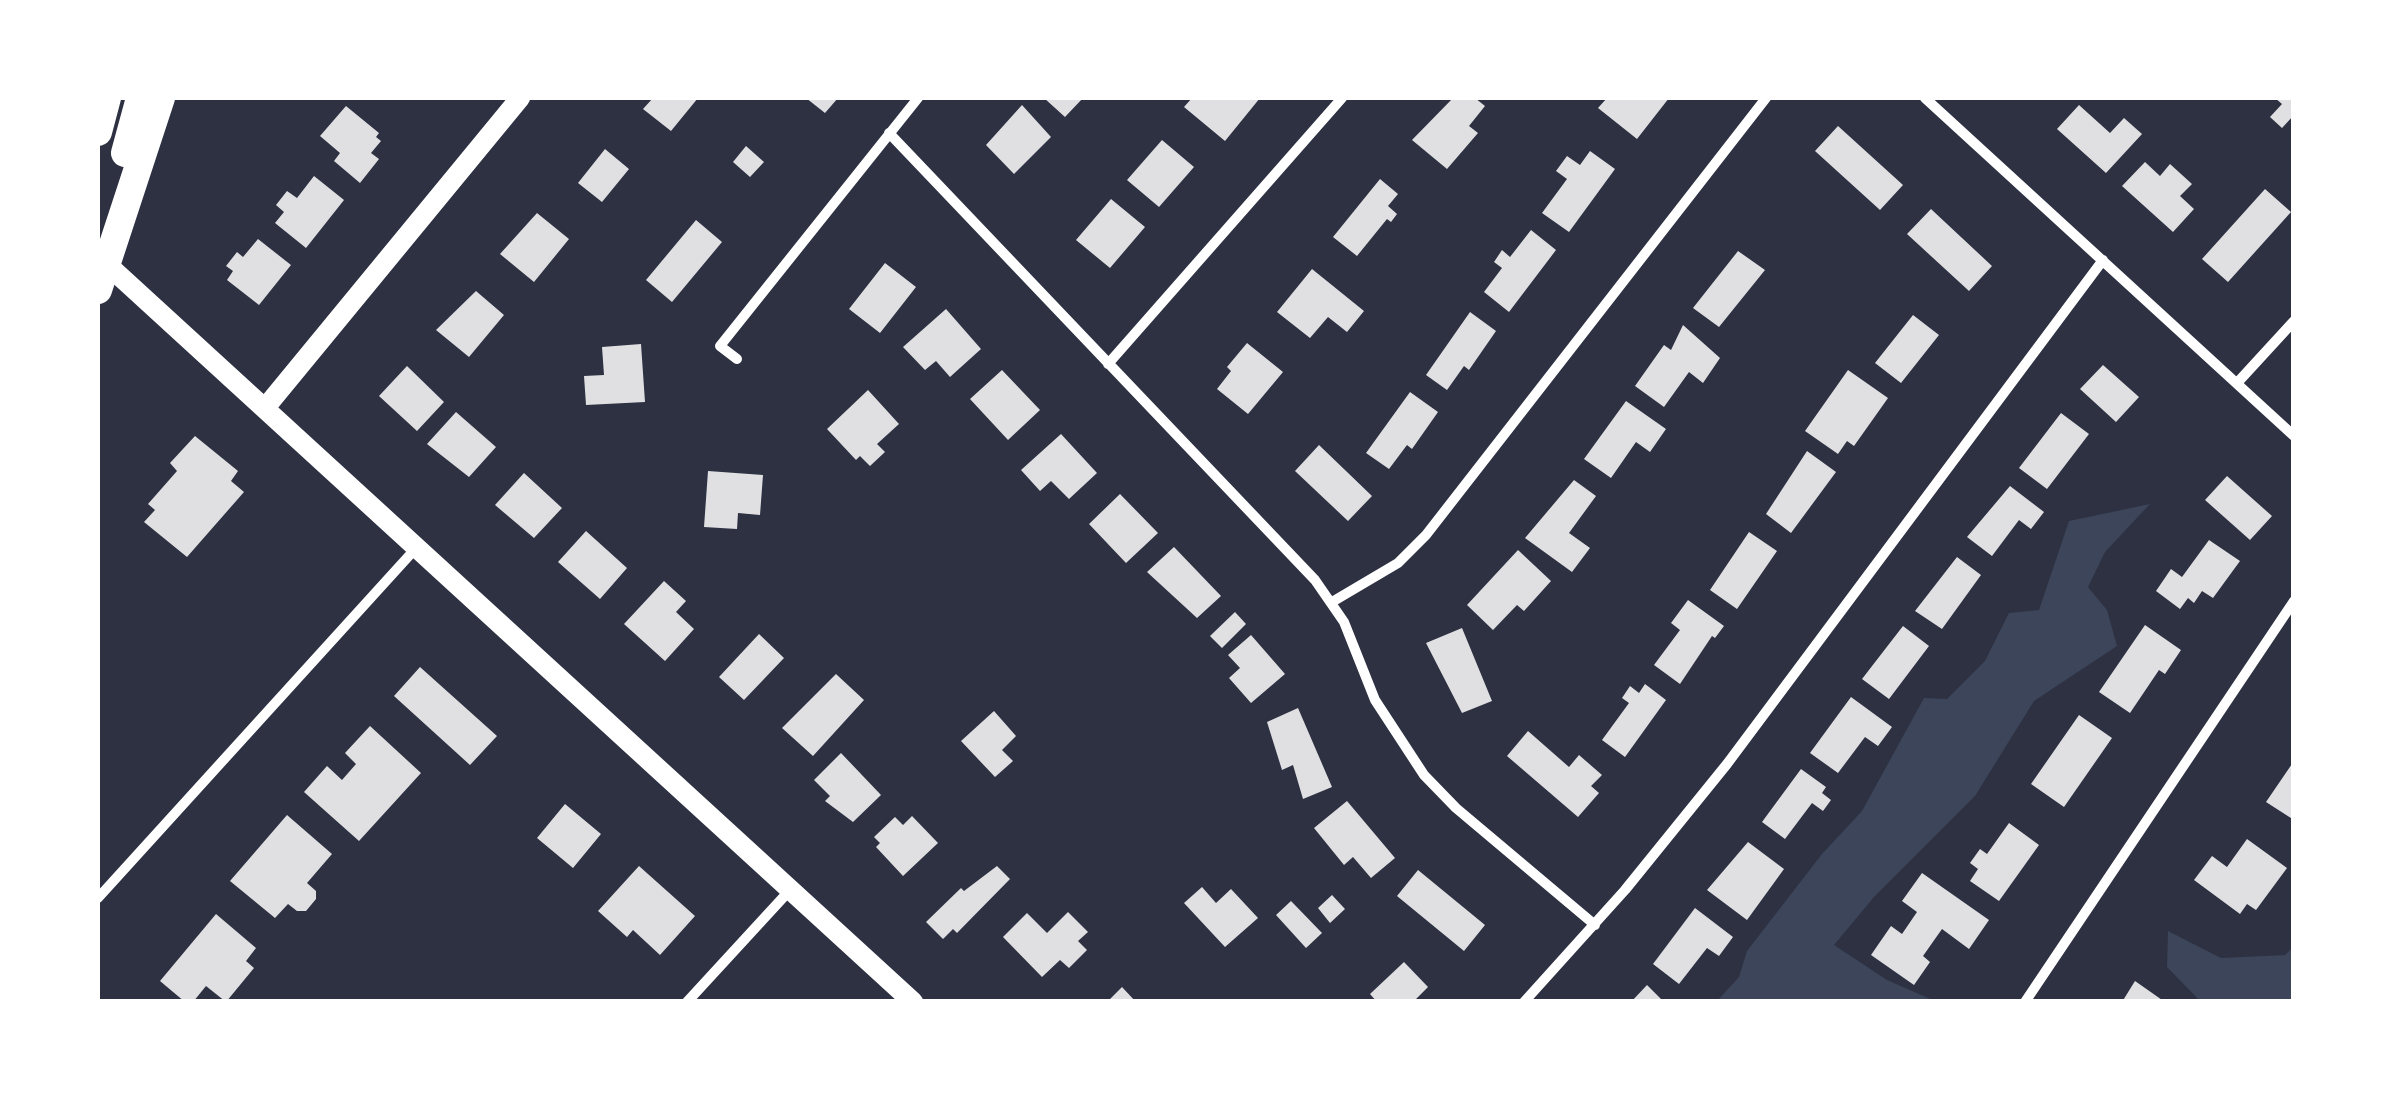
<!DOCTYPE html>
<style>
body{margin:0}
#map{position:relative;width:2391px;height:1099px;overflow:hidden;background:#2d3142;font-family:"Source Sans 3",sans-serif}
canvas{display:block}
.frame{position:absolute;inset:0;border:100px solid #fff;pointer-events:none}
</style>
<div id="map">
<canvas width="2391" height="1099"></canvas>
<div class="frame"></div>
</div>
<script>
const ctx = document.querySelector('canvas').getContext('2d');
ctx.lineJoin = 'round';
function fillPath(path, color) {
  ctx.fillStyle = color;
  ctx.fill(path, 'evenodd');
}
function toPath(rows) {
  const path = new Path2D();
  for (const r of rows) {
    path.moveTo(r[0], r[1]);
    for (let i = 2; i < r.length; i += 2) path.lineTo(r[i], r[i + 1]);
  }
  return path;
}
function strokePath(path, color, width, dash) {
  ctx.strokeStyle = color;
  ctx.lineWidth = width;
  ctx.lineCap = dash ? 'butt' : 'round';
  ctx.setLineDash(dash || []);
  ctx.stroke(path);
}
const green = toPath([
 [2150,504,2105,552,2088,587,2107,610,2117,646,2034,701,1975,796,1874,897,1834,945,1887,980,1935,1001,1717,1001,1739,977,1747,951,1822,854,1862,811,1924,698,1947,699,1985,661,2009,613,2039,610,2069,521],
 [2168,931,2221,958,2285,955,2293,947,2293,1001,2200,1001,2167,967]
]);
const building = toPath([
 [653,98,698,98,671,131,643,109],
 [806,98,838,98,825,113],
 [1044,98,1083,98,1065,117],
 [1192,98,1260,98,1225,141,1184,107],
 [1453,98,1475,98,1485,106,1469,126,1478,133,1447,169,1412,140],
 [1607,98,1669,98,1637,139,1598,108],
 [2275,98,2294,98,2294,115,2282,128,2270,117,2282,104],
 [1022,105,1051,137,1014,174,986,145],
 [2079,105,2110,133,2124,118,2142,134,2106,173,2057,129],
 [346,106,379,133,376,137,381,141,371,153,379,159,360,183,334,161,340,153,320,136],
 [1838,126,1903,185,1880,210,1815,151],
 [1162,140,1194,167,1159,207,1127,180],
 [746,146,764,162,750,177,733,162],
 [605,149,629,169,602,202,578,183],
 [1590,151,1615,169,1569,232,1542,213,1567,179,1556,171,1567,156,1580,165],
 [2145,162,2160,176,2170,164,2192,184,2180,196,2194,209,2173,232,2122,186],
 [314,176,344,200,306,248,275,223,284,212,276,205,287,191,297,198],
 [1380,179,1398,194,1388,206,1397,214,1391,222,1387,219,1357,256,1333,237],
 [2265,189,2291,212,2228,282,2202,259],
 [1111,199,1145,227,1110,268,1076,240],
 [1931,209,1992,266,1969,291,1907,234],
 [537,213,569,239,534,282,500,254],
 [696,220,722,242,672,302,646,280],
 [1531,230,1556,250,1509,312,1484,292,1502,268,1494,262,1502,250,1510,257],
 [258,239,291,265,259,305,227,280,233,271,226,266,237,252,243,257],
 [1738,251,1765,270,1719,327,1693,308],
 [885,263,916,287,880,333,849,309],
 [1312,269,1364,311,1347,332,1328,317,1310,338,1277,312],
 [476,291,504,315,469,357,436,330],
 [946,309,981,349,950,377,936,361,925,370,903,347],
 [1470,312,1496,331,1469,370,1464,366,1447,390,1426,375],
 [1913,315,1939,335,1901,383,1875,363],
 [1683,325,1720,358,1703,383,1689,372,1664,407,1635,386,1664,345,1671,350],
 [1247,343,1283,372,1248,414,1217,389,1231,371,1227,367],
 [641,344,645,402,586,405,584,376,604,375,602,347],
 [2103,365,2139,397,2116,422,2080,389],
 [407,366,444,402,417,431,379,396],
 [1002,370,1040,410,1008,440,970,399],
 [1848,370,1888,398,1854,446,1847,441,1838,454,1805,431],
 [868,390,899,424,877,444,885,452,870,466,860,456,856,460,827,429],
 [1410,392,1438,412,1412,449,1407,445,1389,469,1366,453],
 [1626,401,1666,429,1650,452,1636,442,1611,478,1584,459],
 [456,412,496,447,469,477,427,444],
 [2061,413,2089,434,2047,489,2019,468],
 [1061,434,1097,473,1069,499,1051,481,1040,491,1021,470],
 [195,436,238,471,231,481,244,492,187,557,144,522,155,510,148,504,177,471,170,463],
 [1319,445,1372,496,1348,521,1295,471],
 [1807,451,1836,472,1791,533,1766,514],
 [708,471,763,475,760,515,738,513,737,529,704,527],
 [524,473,562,508,534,538,495,505],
 [2227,476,2272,516,2250,540,2205,500],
 [1574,480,1596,496,1569,533,1590,548,1572,572,1525,538],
 [2010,486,2044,512,2031,529,2019,520,1992,556,1967,537],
 [1120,494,1158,533,1126,563,1089,524],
 [586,531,627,568,600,599,558,562],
 [1749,532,1777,551,1737,609,1710,590],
 [2209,540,2240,561,2213,598,2202,591,2194,603,2188,598,2180,609,2156,591,2171,569,2182,577],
 [1174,547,1221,596,1197,618,1147,572],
 [1518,550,1551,581,1524,611,1517,605,1493,630,1467,605],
 [1957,557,1981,575,1942,629,1915,611],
 [664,581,686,601,676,612,694,629,665,661,624,624],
 [1688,600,1724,626,1715,638,1712,636,1680,684,1654,665,1680,630,1671,623],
 [1235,612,1246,624,1222,648,1210,636],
 [2145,625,2181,650,2165,674,2159,670,2130,713,2099,692],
 [1903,626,1929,646,1889,699,1862,679],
 [1462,628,1492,701,1462,713,1426,643],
 [759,634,784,658,744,700,719,677],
 [1251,635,1285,674,1251,703,1229,678,1240,668,1228,655],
 [420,667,497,736,470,765,394,696],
 [836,674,864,700,813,756,782,728],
 [1645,684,1666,700,1625,757,1602,740,1629,703,1622,698,1630,686,1639,693],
 [1851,697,1892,727,1878,746,1865,737,1838,773,1810,753],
 [1298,708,1332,787,1303,799,1293,765,1282,770,1267,722],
 [994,711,1016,736,1002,750,1013,761,995,777,961,741],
 [2079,715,2112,738,2064,807,2031,784],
 [370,726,421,773,359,841,304,792,327,766,342,780,356,764,345,753],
 [1528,731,1569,767,1579,755,1602,775,1591,786,1599,793,1578,817,1507,756],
 [841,753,881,795,853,822,825,801,830,796,814,780],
 [2294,761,2294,820,2266,802],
 [1801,769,1826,787,1822,793,1831,800,1823,811,1812,803,1785,839,1762,822],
 [1347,801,1395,858,1371,878,1353,857,1344,865,1314,828],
 [565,804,601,834,573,868,537,838],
 [287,815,332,854,307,883,316,891,316,899,306,911,297,911,288,904,275,918,230,881],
 [912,816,938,843,903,876,876,847,880,843,874,837,895,817,903,825],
 [2009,823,2039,845,1999,901,1970,881,1978,869,1970,863,1980,849,1987,854],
 [2247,839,2287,868,2256,910,2247,904,2240,914,2194,880,2212,856,2227,867],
 [1748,842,1784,869,1747,920,1707,890],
 [639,866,695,916,660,955,633,930,627,937,598,911],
 [997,866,1010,879,957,933,953,929,943,939,926,922,961,888,964,891],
 [1418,870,1485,925,1464,951,1397,896],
 [1922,873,1989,920,1969,949,1942,929,1923,956,1930,962,1914,985,1871,955,1891,926,1902,934,1917,912,1902,901],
 [1202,887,1216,903,1231,889,1258,918,1225,947,1184,903],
 [1332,895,1345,909,1330,923,1318,908],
 [1291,901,1322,933,1306,948,1276,915],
 [1695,908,1733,937,1719,956,1707,948,1679,984,1653,964],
 [1068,912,1088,932,1078,941,1087,950,1069,968,1060,960,1042,977,1003,937,1027,913,1047,933],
 [216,914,256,948,246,961,254,968,226,1002,206,986,193,1002,185,1002,160,981],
 [1404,962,1428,987,1413,1002,1377,1002,1370,994],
 [2135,981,2165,1002,2122,1002],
 [1647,985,1664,1002,1631,1002],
 [1122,987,1136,1002,1107,1002]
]);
const minor = toPath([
 [1925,98,2294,436],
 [889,133,1315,580,1344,622,1375,700,1424,775,1456,808,1595,925],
 [737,359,720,346,918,98],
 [1108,364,1342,98],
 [2238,382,2294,321],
 [1332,602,1398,563,1426,535,1766,98],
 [98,898,417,547],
 [687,1002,790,890],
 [1524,1002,1625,890,1727,764,2103,260],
 [2025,1002,2294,601]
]);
const secondary = toPath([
 [99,257,913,1002],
 [265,408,520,98]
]);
const motorway = toPath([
 [98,132,107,98],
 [125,153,140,98],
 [98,290,161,98]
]);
fillPath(green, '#3c4559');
fillPath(building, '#e0e0e3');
strokePath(minor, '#fff', 10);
strokePath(secondary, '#fff', 20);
strokePath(motorway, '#fff', 28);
</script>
